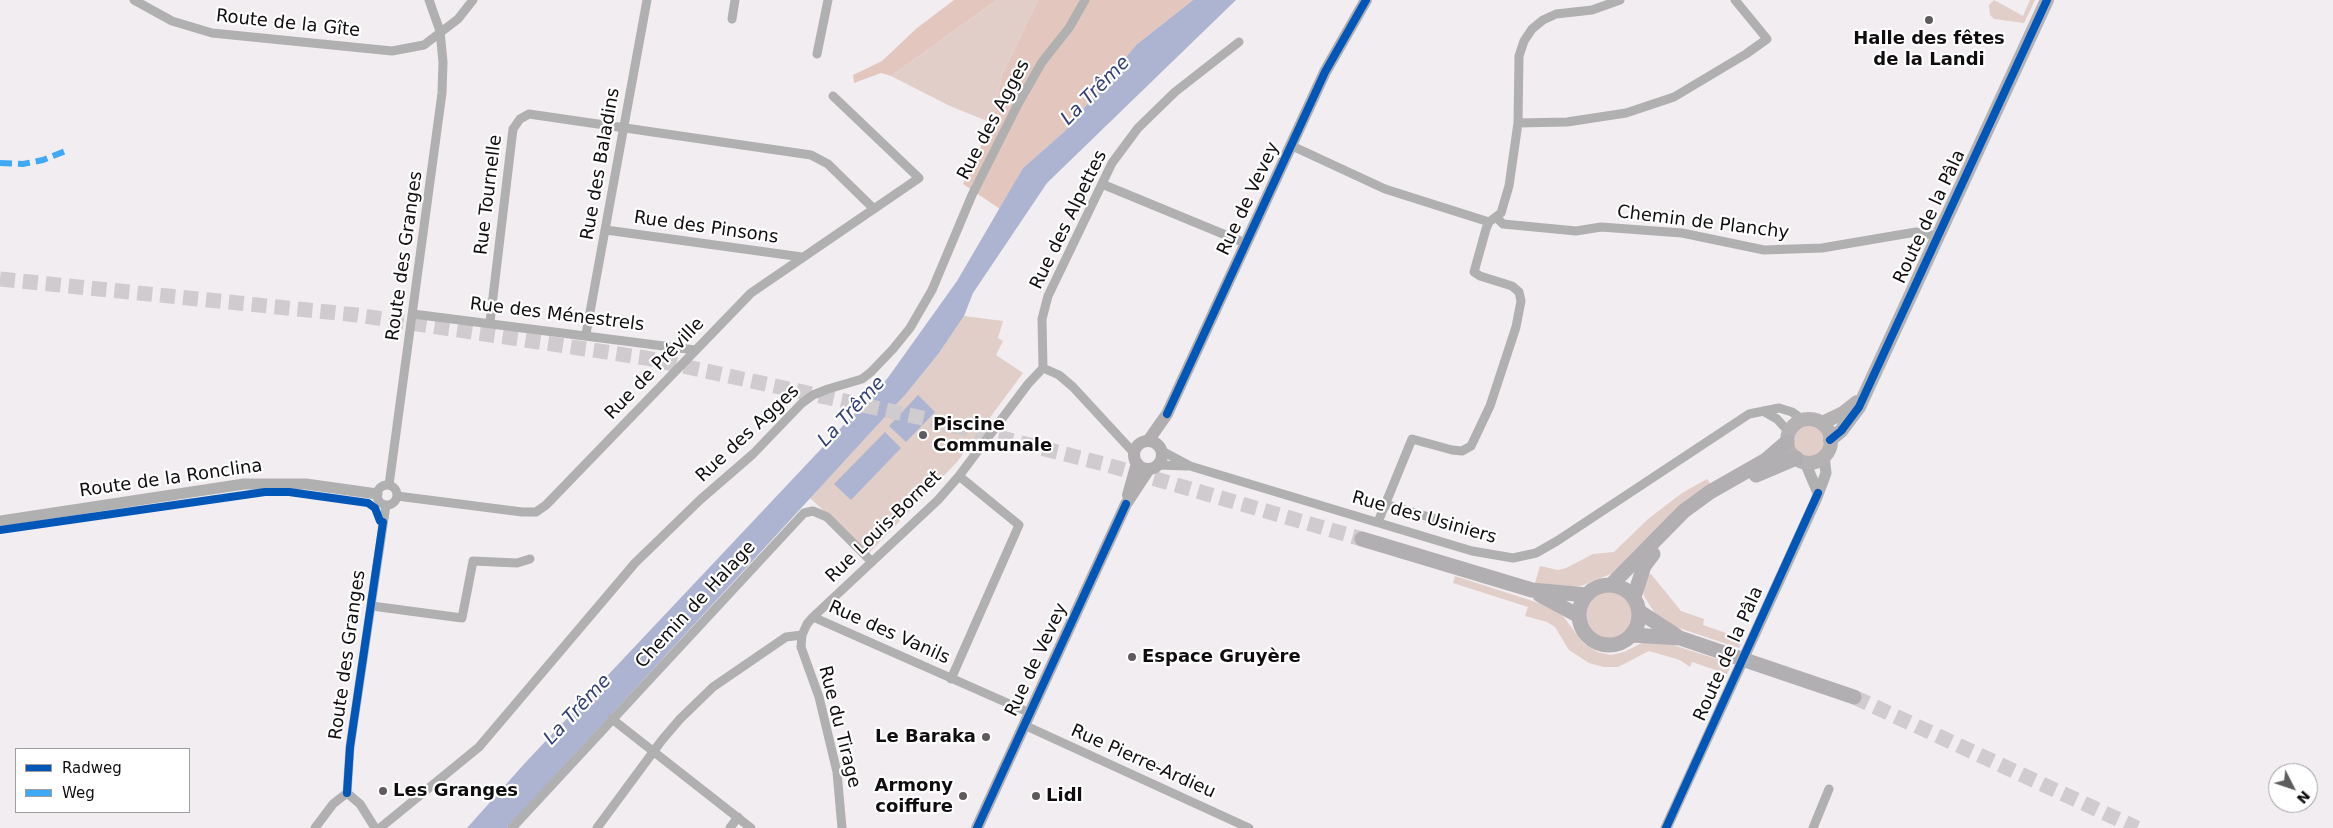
<!DOCTYPE html>
<meta charset="utf-8">
<style>
body{margin:0}
#map{position:relative;width:2333px;height:828px;overflow:hidden;background:#f2edf0;font-family:"DejaVu Sans",sans-serif}
canvas{display:block}
.legend{position:absolute;left:15px;top:748px;width:175px;height:65px;box-sizing:border-box;background:#fff;border:1px solid #9f9e9f;margin:0;padding:6px 9px;list-style:none;font-size:15px;color:#0f0d0e}
.legend li{display:flex;align-items:center;gap:10px;height:25px}
.legend b{width:25px;border:1px solid #9f9e9f}
.north{position:absolute;left:2268px;top:763px;width:50px;height:50px;box-sizing:border-box;background:#fff;border:1px solid #9f9e9f;border-radius:50%;rotate:131deg;font-size:14px;font-weight:700;line-height:20px;text-align:center;color:#0f0d0e}
.north::after{content:'';display:block;margin:auto;width:18px;height:22px;background:#5e5b5d;clip-path:polygon(50% 0,100% 100%,50% 72%,0 100%)}
</style>
<div id="map">
<canvas width="2333" height="828"></canvas>
<ul class="legend">
<li><b style="height:6px;background:#0057b8"></b>Radweg</li>
<li><b style="height:6px;background:#3fa9f5"></b>Weg</li>
</ul>
<div class="north">N</div>
</div>
<script>
const ctx = document.querySelector('canvas').getContext('2d');
ctx.lineJoin = 'round';
function fillPath(path, color) {
  ctx.fillStyle = color;
  ctx.fill(path, 'evenodd');
}
function toPath(rows) {
  const path = new Path2D();
  for (const r of rows) {
    if (r.length === 3) {
      path.moveTo(r[0] + r[2], r[1]);
      path.arc(r[0], r[1], r[2], 0, 2 * Math.PI);
      continue;
    }
    path.moveTo(r[0], r[1]);
    for (let i = 2; i < r.length; i += 2) path.lineTo(r[i], r[i + 1]);
  }
  return path;
}
function strokePath(path, color, width, dash) {
  ctx.strokeStyle = color;
  ctx.lineWidth = width;
  ctx.lineCap = dash ? 'butt' : 'round';
  ctx.setLineDash(dash || []);
  ctx.stroke(path);
}
function drawText(font, color, halo, rows, align = 'center') {
  ctx.font = font + ' "DejaVu Sans",sans-serif';
  ctx.lineWidth = 4.5;
  ctx.setLineDash([]);
  ctx.textBaseline = 'middle';
  ctx.strokeStyle = halo;
  ctx.fillStyle = color;
  for (const [text, x, y, turn = 0] of rows) {
    ctx.save();
    ctx.translate(x, y);
    ctx.rotate((+turn || 0) * Math.PI / 180);
    ctx.textAlign = isNaN(turn) ? turn : align;
    if (halo) ctx.strokeText(text, 0, 0);
    ctx.fillText(text, 0, 0);
    ctx.restore();
  }
}
const green = toPath([
 [997,0,1038,0,1002,75,992,123,950,106,891,76],
 [1994,0,2023,16,2030,0,2035,0,2024,23,1994,19,1990,15,1989,5],
 [964,316,1003,321,998,338,1003,341,996,355,1023,373,957,462,869,553,810,498,906,394,939,353],
 [1809,441,16],
 [1707,479,1711,485,1622,567,1611,574,1581,586,1568,587,1535,583,1540,566,1558,570,1566,568,1593,554,1614,552,1648,519,1682,493],
 [1651,574,1681,611,1704,619,1703,625,1743,639,1739,648,1673,626,1656,615,1644,596,1642,584,1645,575],
 [1455,576,1548,606,1563,616,1583,643,1597,652,1611,655,1624,652,1644,642,1670,644,1732,664,1727,674,1692,662,1690,667,1680,660,1649,651,1618,667,1604,667,1589,663,1569,650,1555,627,1547,622,1525,616,1528,607,1453,583],
 [1610,615,24]
]);
const forest = toPath([
 [954,0,997,0,891,76,881,73,854,83,853,75,882,61,917,28],
 [1038,0,1193,0,1136,45,1065,131,1023,168,1000,209,963,184,992,123,1002,75]
]);
const water = toPath([
 [1193,0,1236,0,1047,183,973,293,964,316,939,353,906,394,507,828,467,828,525,763,887,379,957,281,1023,168,1065,131,1136,45],
 [918,395,935,412,906,442,889,426],
 [885,432,901,448,851,500,834,484]
]);
const trunkTunnel = toPath([
 [0,279,357,315,646,358,927,419,1104,464,1362,539],
 [1854,697,2137,828]
]);
const minor = toPath([
 [134,0,172,21,212,33,392,51,424,45,458,19,473,0],
 [732,19,735,0],
 [817,54,828,0],
 [1518,123,1567,122,1626,113,1674,97,1746,54,1767,39,1735,0],
 [1290,145,1385,189,1489,222],
 [1102,184,1245,243],
 [1497,218,1503,224,1576,231,1601,227,1682,233,1764,250,1822,248,1916,232,1937,236],
 [606,230,802,257],
 [413,314,695,350],
 [490,322,513,129,520,119,529,114,811,155,828,164,874,209],
 [586,334,647,0],
 [1763,411,1777,419,1789,432],
 [1162,451,1190,466,1472,551,1513,558,1536,553,1557,541,1749,414,1779,408,1792,412,1803,420],
 [1134,453,1073,387,1059,375,1043,368,1042,319,1048,296,1112,163,1138,128,1175,92,1239,42],
 [1158,465,1187,466],
 [387,495,10],
 [389,485,442,93,443,62,440,31,429,0],
 [397,496,522,512,536,512,546,505,751,293,919,178,833,96],
 [1385,504,1476,531],
 [1378,522,1412,439,1452,450,1462,451,1471,446,1490,406,1516,327,1521,301,1519,292,1512,286,1480,276,1474,272,1486,229,1489,222,1501,213,1509,186,1518,123,1519,56,1524,41,1532,29,1543,20,1556,14,1592,10,1620,0],
 [372,606,462,618,473,561,517,563,530,559],
 [813,617,1030,713],
 [951,679,1019,525,959,476],
 [612,719,751,828],
 [1024,725,1249,828],
 [347,793,350,747,386,505],
 [347,793,360,804,375,828],
 [315,828,333,804,347,793],
 [380,828,479,747,635,563,701,499,753,454,802,403,813,395,828,389,862,379,871,372,893,349,910,328,932,290,972,195,1018,104,1042,62,1069,28,1085,0],
 [512,828,804,513,813,511,827,517,872,562],
 [597,828,662,740,680,719,713,687,786,637,802,635],
 [730,828,738,817],
 [842,828,837,772,819,697,801,647,802,635,807,624,813,617,938,500,959,476,1028,384,1043,368],
 [1813,828,1829,789]
]);
const tertiary = toPath([
 [1805,462,1818,493],
 [0,521,244,484,306,484,377,494],
 [1666,828,1816,500,1826,473,1824,456]
]);
const secondary = toPath([
 [1148,441,1167,414,1325,72,1366,0],
 [1148,455,14],
 [1128,495,1137,463],
 [977,828,1126,504,1149,469]
]);
const primary = toPath([
 [1809,441,22],
 [1822,423,1843,413,1857,402],
 [1830,440,1841,431,1859,407,2047,0]
]);
const trunk = toPath([
 [1756,475,1796,458],
 [1362,539,1532,590,1587,595],
 [1612,584,1684,511,1710,492,1766,460,1787,442],
 [1609,615,30],
 [1540,595,1579,616],
 [1634,597,1644,566,1653,554],
 [1640,612,1677,636],
 [1632,635,1680,638,1854,697]
]);
const quiet = toPath([
 [0,163,23,164,43,160,68,150]
]);
const cycleway = toPath([
 [1167,414,1325,72,1366,0],
 [1830,440,1841,431,1859,407,2047,0],
 [0,530,265,492,289,492,368,503,375,508,380,521,383,522,350,747,347,793],
 [977,828,1126,504],
 [1666,828,1818,493]
]);
const markers = [
 [1929,20,5,"#5e5b5d"],
 [923,435,5,"#5e5b5d"],
 [1132,657,5,"#5e5b5d"],
 [986,737,5,"#5e5b5d"],
 [383,791,5,"#5e5b5d"],
 [963,796,5,"#5e5b5d"],
 [1036,796,5,"#5e5b5d"]
];
const streetNames = [
 ["Route de la Gîte",288,24,6],
 ["Rue des Agges",994,120,-62],
 ["Rue des Baladins",601,164,-80],
 ["Rue Tournelle",489,195,-83],
 ["Rue de Vevey",1249,199,-65],
 ["Route de la Pâla",1930,217,-65],
 ["Rue des Alpettes",1069,220,-64],
 ["Chemin de Planchy",1703,223,7],
 ["Rue des Pinsons",706,228,8],
 ["Route des Granges",405,256,-82],
 ["Rue des Ménestrels",557,315,7],
 ["Rue de Préville",655,369,-46],
 ["Rue des Agges",748,434,-43],
 ["Route de la Ronclina",171,479,-8],
 ["Rue des Usiniers",1424,518,16],
 ["Rue Louis-Bornet",884,527,-44],
 ["Chemin de Halage",696,605,-47],
 ["Rue des Vanils",889,633,24],
 ["Route de la Pâla",1729,654,-66],
 ["Route des Granges",348,655,-82],
 ["Rue de Vevey",1037,660,-65],
 ["Rue du Tirage",839,727,76],
 ["Rue Pierre-Ardieu",1143,762,24]
];
const poiNames = [
 ["Halle des fêtes",1929,39,"center"],
 ["de la Landi",1929,60,"center"],
 ["Piscine",933,425],
 ["Communale",933,446],
 ["Espace Gruyère",1142,657],
 ["Le Baraka",976,737,"right"],
 ["Armony",953,786,"right"],
 ["coiffure",953,807,"right"],
 ["Les Granges",393,791],
 ["Lidl",1046,796]
];
const waterNames = [
 ["La Trême",1096,91,-45],
 ["La Trême",852,412,-47],
 ["La Trême",578,710,-47]
];
fillPath(green, '#e1cec8');
fillPath(forest, '#e3c7be');
fillPath(water, '#adb4d2');
strokePath(trunkTunnel, '#d0cbce', 15, [15, 8]);
strokePath(minor, '#b1b0b1', 9);
strokePath(tertiary, '#b1b0b1', 11);
strokePath(secondary, '#b1aeb0', 12);
strokePath(primary, '#b5b2b4', 14);
strokePath(trunk, '#b2afb2', 15);
strokePath(quiet, '#3fa9f5', 6, [12, 6]);
strokePath(cycleway, '#0057b8', 8);
for (const [x, y, r, color] of markers) {
  const dot = new Path2D();
  dot.arc(x, y, r, 0, 2 * Math.PI);
  ctx.fillStyle = color;
  ctx.fill(dot);
  strokePath(dot, '#fff', 2);
}
drawText('18px', '#0f0d0e', '#fff', streetNames);
drawText('bold 18px', '#0f0d0e', '#fff', poiNames, 'left');
drawText('italic 19px', '#323e73', '#fff', waterNames);
</script>
